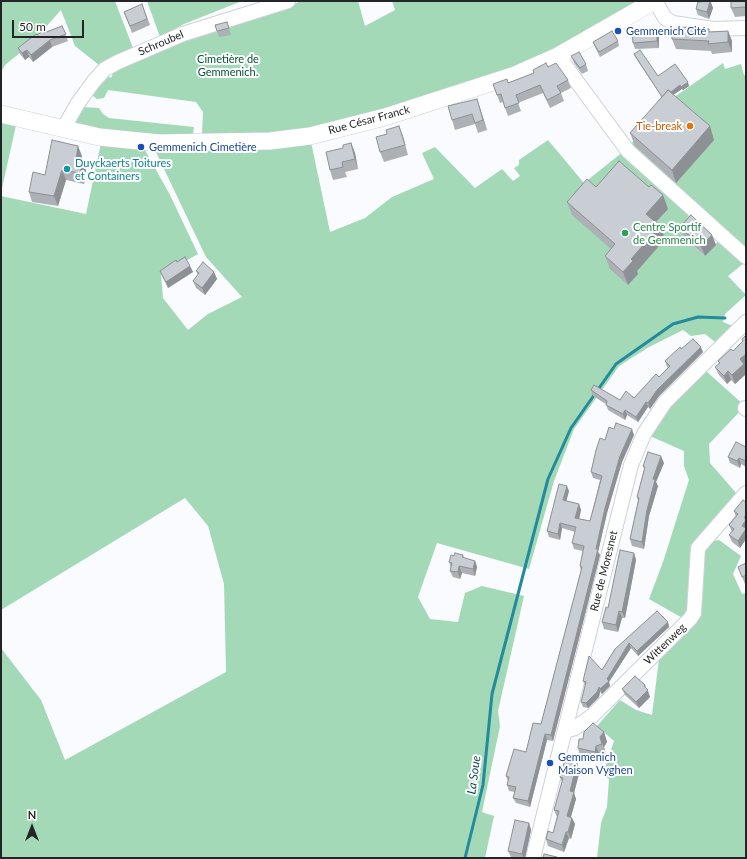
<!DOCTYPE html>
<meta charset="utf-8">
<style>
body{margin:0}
#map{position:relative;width:747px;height:859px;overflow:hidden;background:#f9fbfe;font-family:Lato,sans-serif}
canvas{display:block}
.frame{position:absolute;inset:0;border:2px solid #232528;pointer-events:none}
.north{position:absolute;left:12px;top:807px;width:40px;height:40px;-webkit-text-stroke:3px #fff;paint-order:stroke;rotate:0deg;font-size:11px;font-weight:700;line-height:16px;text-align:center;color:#232528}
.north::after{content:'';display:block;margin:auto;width:14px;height:18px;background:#232528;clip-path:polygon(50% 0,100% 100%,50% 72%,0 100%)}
.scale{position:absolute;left:12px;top:20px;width:72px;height:18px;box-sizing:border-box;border:2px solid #232528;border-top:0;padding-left:5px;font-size:12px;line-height:14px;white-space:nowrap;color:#232528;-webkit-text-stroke:3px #fff;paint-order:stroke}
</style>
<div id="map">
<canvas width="747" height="859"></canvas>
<div class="frame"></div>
<div class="north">N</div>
<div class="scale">50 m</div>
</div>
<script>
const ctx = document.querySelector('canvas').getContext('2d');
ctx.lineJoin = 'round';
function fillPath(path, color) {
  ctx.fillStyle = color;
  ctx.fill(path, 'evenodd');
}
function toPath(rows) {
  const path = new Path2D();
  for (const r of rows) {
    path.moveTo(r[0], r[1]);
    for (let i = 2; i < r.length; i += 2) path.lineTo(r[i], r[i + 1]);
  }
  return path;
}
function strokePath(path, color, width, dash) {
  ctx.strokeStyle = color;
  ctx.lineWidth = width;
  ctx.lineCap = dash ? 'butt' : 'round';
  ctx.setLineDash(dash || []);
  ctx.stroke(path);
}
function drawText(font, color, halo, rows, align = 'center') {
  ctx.font = font + ' Lato,sans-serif';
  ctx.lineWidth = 4;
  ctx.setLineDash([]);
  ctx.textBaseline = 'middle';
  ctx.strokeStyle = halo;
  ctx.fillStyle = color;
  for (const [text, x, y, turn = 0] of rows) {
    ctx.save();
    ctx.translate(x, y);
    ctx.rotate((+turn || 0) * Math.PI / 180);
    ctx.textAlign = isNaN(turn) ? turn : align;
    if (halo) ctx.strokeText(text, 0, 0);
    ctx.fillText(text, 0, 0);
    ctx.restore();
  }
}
const green = toPath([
 [1,1,115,1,133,48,99,65,75,46,61,10,31,44,5,65,1,72],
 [147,1,242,1,184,24,160,37],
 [302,1,358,1,365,26,395,10,392,1,645,1,583,35,512,69,332,127,206,139,202,133,203,112,196,102,108,90,104,98,97,99,92,95,105,74,111,78,115,68,165,46],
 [723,63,725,69,741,64,744,75,746,75,746,251,628,147,673,98],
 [82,107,99,108,103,114,109,118,194,127,193,135,191,138,118,132,76,125,75,120],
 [1,121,16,125,1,193],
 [548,140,584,183,624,151,700,219,684,237,705,256,720,239,744,263,728,276,746,295,725,314,723,322,733,326,715,342,705,334,691,336,683,330,649,347,619,366,574,429,554,481,529,569,437,543,418,597,430,619,458,622,465,593,482,586,524,596,498,711,500,726,482,812,494,816,485,858,1,858,1,648,41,700,65,760,226,672,224,584,208,526,185,498,1,610,1,196,86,214,101,143,145,150,170,195,198,254,161,275,163,298,188,330,208,314,242,297,206,257,155,150,311,142,330,232,365,218,392,197,434,179,422,153,435,147,475,188,502,169,513,181,520,176,514,168,519,165,519,160],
 [706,371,745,406,709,444,710,463,737,494,705,535,686,620,649,599,663,562,689,480,684,466,684,451,650,436,659,420,676,400],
 [719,540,741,556,733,574,742,594,746,593,746,858,597,858,601,823,607,807,609,779,603,774,614,741,597,726,620,700,636,710,652,715,659,659,691,628,700,560,706,542]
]);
const stream = toPath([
 [465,858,483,785,492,694,548,479,571,428,616,364,673,324,698,317,725,318]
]);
const minor = toPath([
 [655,1,665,18,673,23,713,29,746,28],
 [558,56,628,151,746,257],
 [63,129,78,103,94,81,105,69,118,62,183,34,288,1],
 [745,408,746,409],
 [565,731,575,728,592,716,690,619,694,613,698,548,746,493],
 [533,858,631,465,644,434,665,402,746,322]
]);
const major = toPath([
 [1,114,99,137,159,143,270,141,310,136,385,117,515,75,558,56,654,1]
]);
const wall = toPath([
 [698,1,713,1,711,2,713,8,709,19,698,15,696,9],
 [746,1,746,16,735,17,731,8],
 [142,4,150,25,132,33,124,12],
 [227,22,231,35,219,37,217,31],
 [62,26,68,41,52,47,33,62,29,57,25,60,20,54,18,48,37,35],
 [691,30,710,32,728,31,732,41,732,52,712,54,711,51,676,49,672,39],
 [659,36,659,48,635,49,633,43],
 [618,41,619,46,600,57,595,47,593,42],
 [634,54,658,76,689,86,683,90,682,89,673,95,714,140,676,183,635,146,630,133,662,97,635,57],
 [571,56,586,64,588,71,582,74,574,63],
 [548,67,568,80,571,88,561,93,564,101,550,108,543,93,518,103,521,111,508,116,503,102,500,103,493,84,508,83,534,73,533,70],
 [477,99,487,130,478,133,475,124,455,130,452,120],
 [399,126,408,155,384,162,380,152,387,134],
 [351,143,355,153,358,169,345,172,347,177,333,180,330,170,343,148],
 [82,156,81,160,83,160,86,170,84,184,66,180,58,206,32,202,29,192,45,175],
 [596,187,668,209,656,222,660,226,665,239,637,271,638,274,628,285,610,269,605,256,611,249,572,215,567,202],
 [680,227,712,235,716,245,705,256,684,237],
 [190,266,193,272,168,288,162,276,160,271],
 [196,271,214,272,217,279,205,295,196,288,193,281,198,275],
 [746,335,746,365,745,366,746,368,746,374,735,384,731,380,727,384,719,375,715,367,719,364,718,361,733,351,743,342,742,339],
 [681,349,703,352,659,396,650,409,648,407,638,422,627,415,625,420,608,410,606,404,593,396,591,390,620,400,634,398,659,377,668,368,667,367,665,361],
 [614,429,634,435,622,462,607,513,598,552,600,555,553,741,547,740,530,807,516,803,513,798,515,792,509,791,507,785,508,781,506,776,526,752,541,724,581,571,580,566,583,551,574,549,572,543,575,532,562,528,560,540,549,537,547,531,569,491,566,501,579,504,581,510,579,519,590,521,600,480,593,478,591,472,605,440],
 [746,446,746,467,741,464,740,468,730,463,728,457,746,447],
 [664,463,656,482,658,486,649,516,644,549,632,546,630,539,638,501,637,497,644,469,643,466],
 [746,502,746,539,740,548,732,542,729,535,732,532,729,525,736,517,734,511],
 [634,553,636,560,625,618,622,618,618,632,604,629,602,622],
 [463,555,464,558,475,561,477,567,475,576,462,573,460,579,453,577,450,571,451,568,449,562,454,556],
 [746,563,746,583,745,584,738,567],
 [668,622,669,627,638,656,631,648,609,682,610,686,602,694,600,692,599,697,588,708,583,707,581,702,585,686,583,681,602,670,615,649],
 [622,689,646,689,648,690,650,697,639,708,625,695],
 [604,732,607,742,604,747,606,754,600,756,599,762,581,759,578,748,583,739],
 [577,763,580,770,574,793,576,799,571,817,575,824,571,839,569,838,564,852,548,846,546,839,553,833,557,817,554,810,562,782,560,777],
 [529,823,531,830,525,858,514,858,511,857,508,851]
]);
const shadedWall = toPath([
 [710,1,713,8,709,19,707,12],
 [657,29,659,36,659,48,657,41],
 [728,31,732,41,732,52,728,42],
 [50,40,52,47,33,62,31,55],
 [27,50,29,57,25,60,22,53],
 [688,82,689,86,683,90,681,87],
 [680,85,682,89,664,101,663,98],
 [477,99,480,108,487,130,483,120],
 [399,126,403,136,408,155,405,145],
 [710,126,714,140,676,183,672,170],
 [351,143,355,153,358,169,355,159],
 [78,146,82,156,79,169,76,159],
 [83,160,86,170,84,184,80,173],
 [62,170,66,180,58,206,54,196],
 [663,195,668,209,651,227,646,214],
 [660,226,665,239,637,271,638,274,628,285,623,272,631,259],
 [712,235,716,245,705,256,701,246],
 [190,266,193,272,168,288,166,282],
 [214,272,217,279,205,295,202,288],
 [701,347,703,352,659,396,650,409,648,403,657,390],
 [746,354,746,365,745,366,746,368,746,374,735,384,732,375,740,359],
 [728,371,731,380,727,384,724,376],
 [646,402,648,407,638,422,636,417],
 [625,410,627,415,625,420,623,414],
 [632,429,634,435,622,462,607,513,598,552,600,555,553,741,551,735,605,508,620,456],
 [661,456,664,463,656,482,658,486,649,516,644,549,642,542,647,510,653,479],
 [739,458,741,464,740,468,737,461],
 [567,486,569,491,565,506,563,500],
 [579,504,581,510,578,524,575,518],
 [746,515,746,539,740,548,738,541,744,518],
 [560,523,562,528,560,540,558,534],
 [634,553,636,560,625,618,622,612],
 [475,561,477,567,475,576,473,569],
 [459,566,462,573,460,579,458,572],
 [619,611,622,618,618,632,616,625],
 [668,622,669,627,638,656,637,651],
 [629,643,631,648,609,682,610,686,602,694,600,689],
 [645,685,650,697,639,708,636,702,644,686],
 [599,687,600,692,599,697,588,708,586,703],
 [604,732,607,742,604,747,606,754,600,737],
 [545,734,547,740,530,807,528,801],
 [596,746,600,756,599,762,595,752],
 [577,763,580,770,574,793,576,799,569,823,567,816,570,791],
 [572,818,575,824,571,839,568,832],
 [529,823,531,830,525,858,524,858,522,854],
 [566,832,569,838,564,852,562,845]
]);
const building = toPath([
 [710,1,707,12,696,9,698,2,710,1],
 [731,1,746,1,746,7,731,8,731,1],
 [142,4,147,19,130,26,124,12,142,4],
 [227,22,229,28,217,31,215,25,227,22],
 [62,26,66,34,50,40,31,55,27,50,22,53,18,48,36,34,37,35,43,31,44,33,62,26],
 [690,27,690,30,709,29,709,32,728,31,728,42,708,44,709,41,672,39,671,28,690,27],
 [657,29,657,41,633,43,632,31,657,29],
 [612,31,618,41,599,52,593,42,612,31],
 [640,50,658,76,675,64,688,82,681,87,680,85,671,92,668,90,662,97,634,54,640,50],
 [579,52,586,64,580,68,571,56,579,52],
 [546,63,548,67,556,63,568,80,557,86,561,93,547,100,540,85,516,95,519,103,505,108,501,94,497,95,493,84,507,79,508,83,534,73,533,70,546,63],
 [668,90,710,126,672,170,630,133,668,90],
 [477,99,483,120,475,123,472,114,452,120,448,106,477,99],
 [399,126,405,145,380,152,376,137,387,134,386,130,399,126],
 [52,140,78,146,76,159,83,160,80,173,62,170,54,196,29,192,33,172,45,175,52,140],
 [351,143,355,159,342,162,343,167,330,170,326,152,343,148,343,145,351,143],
 [619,161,649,187,651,185,663,195,646,214,660,226,631,259,633,261,623,272,605,256,615,244,567,202,587,179,596,187,619,161],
 [691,215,712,235,701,246,680,227,691,215],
 [185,257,190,266,166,282,160,271,176,260,177,262,185,257],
 [203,262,214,272,202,288,193,281,199,273,196,271,203,262],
 [746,335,746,354,740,359,744,364,732,375,728,371,724,376,715,367,720,363,718,361,731,349,733,351,743,341,742,339,746,335],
 [693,339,701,347,657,390,648,403,646,402,636,417,625,410,623,414,606,405,607,401,591,390,594,385,620,400,626,391,634,398,656,374,659,377,670,366,665,361,680,347,681,349,693,339],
 [616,423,632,429,620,456,605,508,596,549,598,549,551,735,545,734,528,801,513,798,516,787,507,785,509,777,506,776,514,749,526,752,533,723,541,724,582,567,580,566,584,546,572,543,576,527,560,523,558,534,547,531,559,484,567,486,563,500,579,504,575,518,590,521,602,476,591,472,596,450,600,438,605,440,609,427,614,429,616,423],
 [736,442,746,447,746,446,746,461,739,458,737,461,728,457,736,442],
 [648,452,661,456,653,479,655,480,647,510,642,542,630,539,639,498,637,497,645,467,643,466,648,452],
 [743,500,746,502,746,515,744,518,746,518,746,520,742,526,746,528,746,529,738,541,729,535,734,529,729,525,738,514,734,511,743,500],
 [620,550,634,553,622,612,619,611,616,625,602,622,606,607,608,608,620,550],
 [455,553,463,555,462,557,475,561,473,569,459,566,458,572,450,571,452,563,449,562,451,555,454,556,455,553],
 [746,563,746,575,742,577,738,567,746,563],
 [657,611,668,622,637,651,629,643,607,679,609,681,600,689,599,687,597,692,586,703,581,702,586,682,583,681,589,656,602,670,615,649,657,611],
 [635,676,645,685,644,686,648,690,636,702,622,689,635,676],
 [593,723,604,732,600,737,602,744,596,746,595,752,578,748,579,739,583,739,584,732,593,723],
 [565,760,577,763,570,791,574,792,567,816,572,818,568,832,566,832,562,845,546,839,548,831,553,833,559,811,554,810,563,778,560,777,565,760],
 [515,820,529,823,522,854,508,851,515,820],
 [544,854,557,857,556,858,543,858,544,854]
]);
const markers = [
 [618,31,4,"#1a4fb4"],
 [690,126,4,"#e8710a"],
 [141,147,4,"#1a4fb4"],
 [67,169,4,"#0f9aa8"],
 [625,233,4,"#2e9e5b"],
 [550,763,4,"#1a4fb4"]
];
const transitNames = [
 ["Gemmenich Cité",626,31],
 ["Gemmenich Cimetière",149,147],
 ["Gemmenich",558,757],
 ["Maison Vyghen",558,770]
];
const streetNames = [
 ["Schroubel",161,43,-23],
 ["Rue César Franck",369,120,-15],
 ["Rue de Moresnet",604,571,-76],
 ["Wittenweg",665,644,-44]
];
const parkNames = [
 ["Cimetière de",228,59],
 ["Gemmenich.",228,72]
];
const foodNames = [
 ["Tie-break",682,126]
];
const cultureNames = [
 ["Duyckaerts Toitures",75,163],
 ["et Containers",75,176]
];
const leisureNames = [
 ["Centre Sportif",633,227],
 ["de Gemmenich",633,240]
];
const waterNames = [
 ["La Soue",474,775,-82]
];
fillPath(green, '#a3d9b7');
strokePath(stream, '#228b9c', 3);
strokePath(minor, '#cdd2d8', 16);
strokePath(major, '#cdd2d8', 18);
strokePath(minor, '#fff', 14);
strokePath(major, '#fff', 17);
fillPath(wall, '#adb1b6');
fillPath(shadedWall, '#8d9094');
fillPath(building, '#c9ced4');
strokePath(building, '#8d9094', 1);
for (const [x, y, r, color] of markers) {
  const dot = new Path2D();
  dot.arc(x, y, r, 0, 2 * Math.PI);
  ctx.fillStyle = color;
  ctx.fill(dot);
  strokePath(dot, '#fff', 1.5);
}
drawText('11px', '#164399', '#fff', transitNames, 'left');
drawText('11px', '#232528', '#fff', streetNames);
drawText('11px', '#045230', '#fff', parkNames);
drawText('11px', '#c56008', '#fff', foodNames, 'right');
drawText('11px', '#0d838f', '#fff', cultureNames, 'left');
drawText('11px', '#27864d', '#fff', leisureNames, 'left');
drawText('italic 12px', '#144e57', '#fff', waterNames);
</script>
